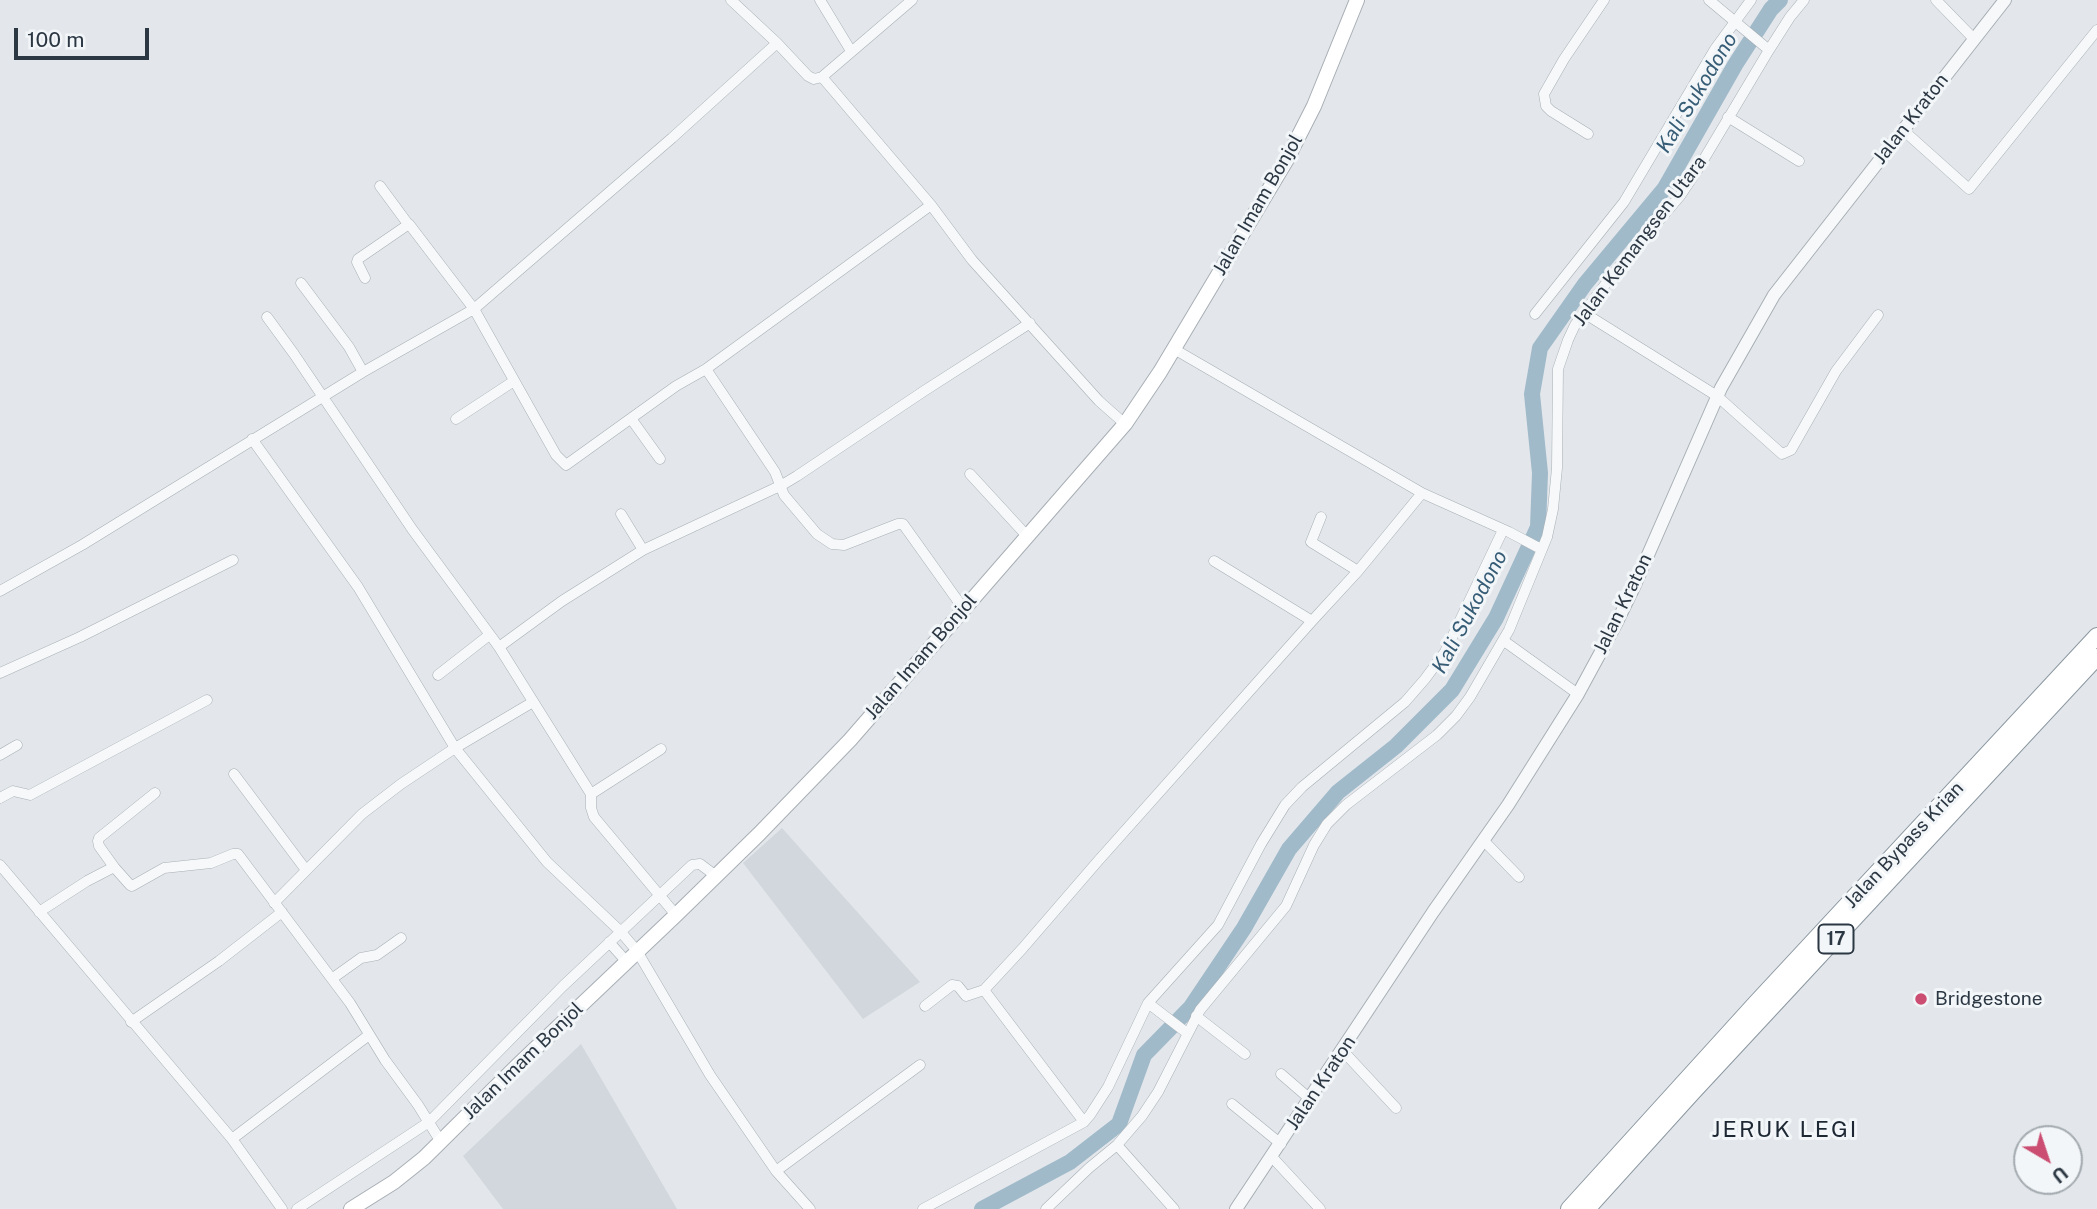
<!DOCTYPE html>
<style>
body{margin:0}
#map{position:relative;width:2097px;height:1209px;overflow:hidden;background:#e3e7eb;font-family:"Public Sans",sans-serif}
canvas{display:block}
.north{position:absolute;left:2013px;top:1125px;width:70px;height:70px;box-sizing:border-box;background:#f3f6f8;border:2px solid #a3aab0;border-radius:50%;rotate:141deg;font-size:19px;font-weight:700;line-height:28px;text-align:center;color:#2b3743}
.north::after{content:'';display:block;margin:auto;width:24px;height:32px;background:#cb4d72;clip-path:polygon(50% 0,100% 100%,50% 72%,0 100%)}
.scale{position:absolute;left:14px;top:28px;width:135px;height:32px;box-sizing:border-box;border:4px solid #2b3743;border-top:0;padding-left:9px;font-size:21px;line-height:24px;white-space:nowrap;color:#2b3743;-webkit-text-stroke:5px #f3f6f8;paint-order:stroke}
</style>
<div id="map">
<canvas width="2097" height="1209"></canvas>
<div class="north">U</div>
<div class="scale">100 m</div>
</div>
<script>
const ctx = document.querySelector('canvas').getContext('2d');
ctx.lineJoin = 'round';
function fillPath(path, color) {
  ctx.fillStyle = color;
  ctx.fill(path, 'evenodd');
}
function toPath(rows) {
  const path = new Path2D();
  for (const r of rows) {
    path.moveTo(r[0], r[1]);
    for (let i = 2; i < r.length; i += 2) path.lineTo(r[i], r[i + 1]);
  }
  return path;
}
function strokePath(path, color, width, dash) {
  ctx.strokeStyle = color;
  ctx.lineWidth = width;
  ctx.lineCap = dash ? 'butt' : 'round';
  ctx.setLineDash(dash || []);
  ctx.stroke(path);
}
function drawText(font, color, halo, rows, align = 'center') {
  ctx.font = font + ' "Public Sans",sans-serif';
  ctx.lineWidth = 6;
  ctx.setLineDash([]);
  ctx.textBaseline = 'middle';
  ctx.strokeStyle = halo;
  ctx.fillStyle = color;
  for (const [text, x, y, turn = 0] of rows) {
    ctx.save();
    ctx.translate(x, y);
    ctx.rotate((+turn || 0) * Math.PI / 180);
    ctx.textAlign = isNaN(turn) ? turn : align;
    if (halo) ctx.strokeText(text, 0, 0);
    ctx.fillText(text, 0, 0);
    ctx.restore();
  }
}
const built = toPath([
 [782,828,920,982,863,1019,743,863],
 [581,1044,677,1209,503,1209,463,1156]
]);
const river = toPath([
 [982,1209,1070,1162,1119,1124,1144,1055,1191,1007,1244,928,1289,849,1338,792,1396,746,1452,690,1496,618,1538,527,1540,473,1532,394,1540,348,1585,284,1665,188,1735,65,1771,9,1780,0]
]);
const minor = toPath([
 [731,0,777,43],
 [820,0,851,51],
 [1709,0,1769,50],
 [1936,0,1974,39],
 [822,77,912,0],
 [1728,117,1799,161],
 [1903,130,1969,189,2097,30],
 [1588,134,1551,111,1546,106,1544,94,1564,59,1604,0],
 [380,186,408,224],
 [365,278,357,262,358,259,409,224,474,309,556,455,566,465,676,386,706,369,931,205],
 [301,283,349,347,363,372],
 [1584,313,1717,396,1782,454,1791,450,1836,371,1878,315],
 [1535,314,1624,202,1715,49,1751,0],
 [267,317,294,354,412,529,499,647,591,794,591,808,594,817,676,915],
 [1174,349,1422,493,1509,532,1541,549],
 [706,369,775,472,784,495,817,534,832,544,844,545,898,524,903,524,963,608],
 [456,419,514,381],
 [632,420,660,459],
 [252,439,358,587,455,748,547,862,620,931,637,951,710,1075,776,1171,810,1209],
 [970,474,1027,536],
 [621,514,643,550],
 [1321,517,1311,542,1358,571],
 [1214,561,1312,621],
 [0,591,82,545,363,372,474,309,672,138,777,43,808,76,814,79,822,77,931,205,972,260,1099,401,1125,424],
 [1504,641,1578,694],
 [499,647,562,601,643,550,782,485,797,476,924,391,1030,323],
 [0,673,80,637,233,560],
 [438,675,488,636],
 [0,755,17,745],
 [234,774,306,870],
 [591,794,661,749],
 [0,798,13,791,30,795,207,700],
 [1484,841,1519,877],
 [0,865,232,1139,282,1209],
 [114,867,99,846,98,841,99,838,155,793],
 [274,903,362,814,401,784,455,748,533,702],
 [39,912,87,881,114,867,130,885,132,886,164,868,211,863,233,854,238,854,350,1003,385,1060,418,1105,441,1142],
 [609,942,626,961],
 [333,978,361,958,377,955,401,938],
 [984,990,1084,1122],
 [1148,1003,1187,1033],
 [925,1006,952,985,958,986,966,996,984,990,1022,949,1098,861,1312,621,1358,571,1422,493],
 [1196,1016,1245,1054],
 [131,1022,219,961,282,912],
 [1343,1051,1396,1108],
 [1281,1074,1310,1099],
 [1232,1104,1281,1144],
 [232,1139,369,1035],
 [1117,1145,1174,1209],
 [1272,1157,1320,1209],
 [776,1171,920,1065],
 [297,1209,429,1122,563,986,692,865,700,864,716,876],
 [923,1209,1084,1122,1090,1115,1108,1087,1148,1003,1218,925,1261,844,1285,805,1302,787,1405,702,1425,679,1445,652,1503,530],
 [1046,1209,1089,1168,1117,1145,1142,1116,1158,1092,1200,1010,1286,906,1314,845,1327,824,1346,805,1437,735,1456,716,1470,697,1509,630,1547,537,1553,509,1557,468,1558,369,1568,340,1575,325,1613,274,1680,196,1698,169,1769,50,1790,17,1804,0]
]);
const tertiary = toPath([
 [1236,1209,1433,912,1508,805,1578,694,1616,624,1634,587,1721,388,1774,295,2005,0]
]);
const secondary = toPath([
 [351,1209,394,1182,424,1158,518,1065,676,915,759,834,850,740,1125,424,1160,372,1286,161,1314,106,1357,0]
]);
const trunk = toPath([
 [1569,1209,1756,1003,2097,636],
 [1587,1209,1692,1093,2097,657]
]);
const markers = [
 [1921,999,7,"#cb4d72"]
];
const shields = [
 [1836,939,35]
];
const shieldNames = [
 ["17",1836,939]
];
const streetNames = [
 ["Jalan Kraton",1911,119,-52],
 ["Jalan Imam Bonjol",1258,205,-60],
 ["Jalan Kemangsen Utara",1640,241,-53],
 ["Jalan Kraton",1623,604,-64],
 ["Jalan Imam Bonjol",921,657,-49],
 ["Jalan Bypass Krian",1904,845,-47],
 ["Jalan Imam Bonjol",523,1061,-44],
 ["Jalan Kraton",1321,1083,-56]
];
const poiNames = [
 ["Bridgestone",1935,999]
];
const waterNames = [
 ["Kali Sukodono",1697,93,-59],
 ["Kali Sukodono",1470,612,-62]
];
const quarterNames = [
 ["JERUK LEGI",1785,1130]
];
fillPath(built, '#d1d7dd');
strokePath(river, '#a0baca', 16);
strokePath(minor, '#a8afb5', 11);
strokePath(tertiary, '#a8afb5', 14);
strokePath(secondary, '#a8afb5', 16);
strokePath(trunk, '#8b97a1', 18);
strokePath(minor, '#f6f8f9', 10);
strokePath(tertiary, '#f6f8f9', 12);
strokePath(secondary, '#fff', 14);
strokePath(trunk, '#fff', 16);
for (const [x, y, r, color] of markers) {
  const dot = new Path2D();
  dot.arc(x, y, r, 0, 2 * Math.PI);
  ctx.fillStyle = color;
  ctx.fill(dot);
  strokePath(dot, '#f3f6f8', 2.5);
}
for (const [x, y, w] of shields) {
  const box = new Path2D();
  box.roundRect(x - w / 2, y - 14.5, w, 29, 5);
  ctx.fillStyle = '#f3f6f8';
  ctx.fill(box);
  strokePath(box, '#2b3743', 2);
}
drawText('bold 18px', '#2b3743', null, shieldNames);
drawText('19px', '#2b3743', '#f3f6f8', streetNames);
drawText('19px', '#2b3743', '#f3f6f8', poiNames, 'left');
drawText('italic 21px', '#365c76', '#f3f6f8', waterNames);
ctx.letterSpacing = '2px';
drawText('23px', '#1d2834', '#f3f6f8', quarterNames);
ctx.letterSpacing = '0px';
</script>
